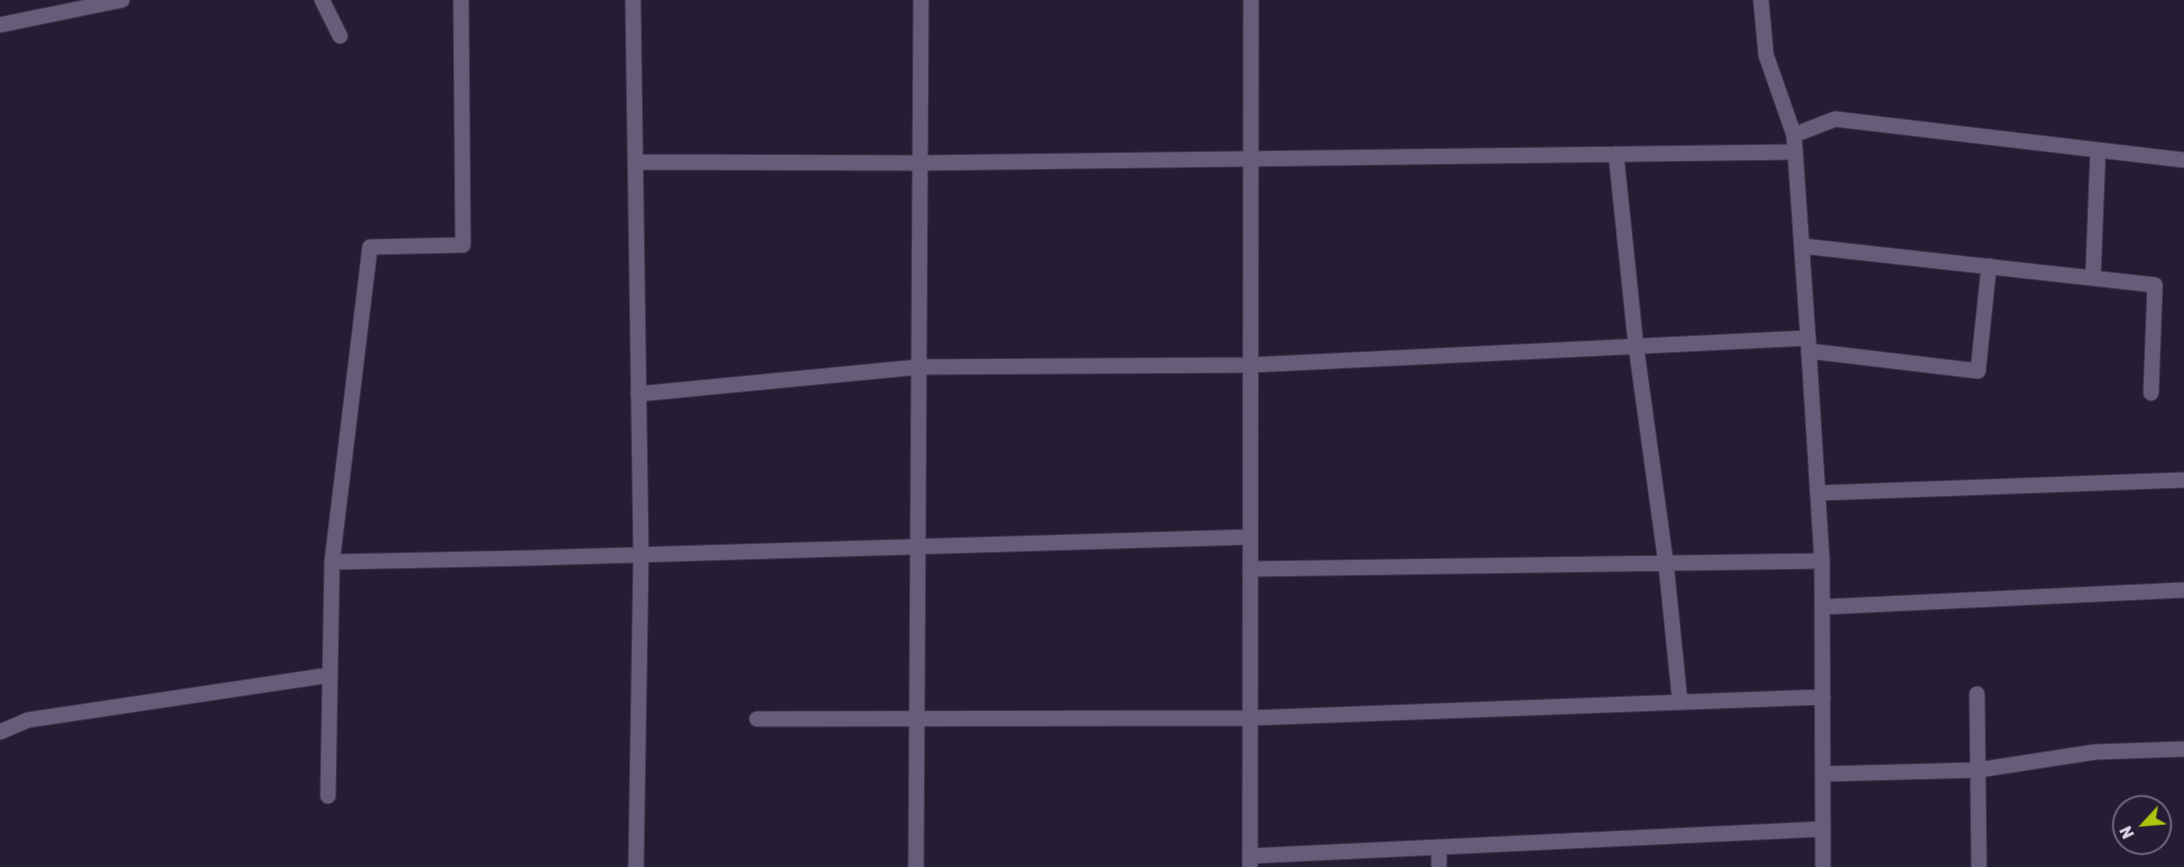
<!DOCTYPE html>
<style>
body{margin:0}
#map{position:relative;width:2184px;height:867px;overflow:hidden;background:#241d33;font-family:Rubik,sans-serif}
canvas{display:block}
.north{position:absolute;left:2112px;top:795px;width:60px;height:60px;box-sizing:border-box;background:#241d33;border:2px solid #6f697c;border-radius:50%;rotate:244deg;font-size:16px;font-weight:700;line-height:24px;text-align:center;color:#dfdbea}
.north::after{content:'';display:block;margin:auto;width:21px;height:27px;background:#adc60f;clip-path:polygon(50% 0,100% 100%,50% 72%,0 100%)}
</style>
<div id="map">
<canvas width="2184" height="867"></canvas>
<div class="north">N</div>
</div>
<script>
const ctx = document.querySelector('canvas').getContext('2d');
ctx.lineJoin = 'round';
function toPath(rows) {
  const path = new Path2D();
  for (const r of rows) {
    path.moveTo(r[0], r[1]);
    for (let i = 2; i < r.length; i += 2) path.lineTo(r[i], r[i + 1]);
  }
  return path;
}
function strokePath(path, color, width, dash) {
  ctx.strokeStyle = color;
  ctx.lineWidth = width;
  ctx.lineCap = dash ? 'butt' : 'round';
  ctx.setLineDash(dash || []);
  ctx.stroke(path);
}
const service = toPath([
 [633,0,641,555,636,867],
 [1616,154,1636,346,1666,564,1680,702],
 [635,162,920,163,1795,152],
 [1809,351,1978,371,1989,266],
 [638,394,919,367,1251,365,1808,338],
 [332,562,530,558,1250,537],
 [1250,569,1822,561],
 [1977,694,1979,867],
 [0,732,28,720,330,675],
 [1823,774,1978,770],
 [328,796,332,562,370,247,463,245,461,0],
 [1439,847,1439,867],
 [1250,856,1823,829],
 [916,867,921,0]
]);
const minor = toPath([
 [322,0,340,36],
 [1761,0,1766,55,1794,135,1808,338,1822,561,1823,867],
 [0,25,122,0],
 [1794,135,1835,119,2184,160],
 [1802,246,2155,285,2151,393],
 [2093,278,2098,150],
 [1818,493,2184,480],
 [1822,607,2184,590],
 [757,719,1250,718,1823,697],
 [1978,770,2095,752,2184,749],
 [1250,867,1251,0]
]);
strokePath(service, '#3e384d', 17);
strokePath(minor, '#3e384d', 17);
strokePath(service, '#665d7a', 15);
strokePath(minor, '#665d7a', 15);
</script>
